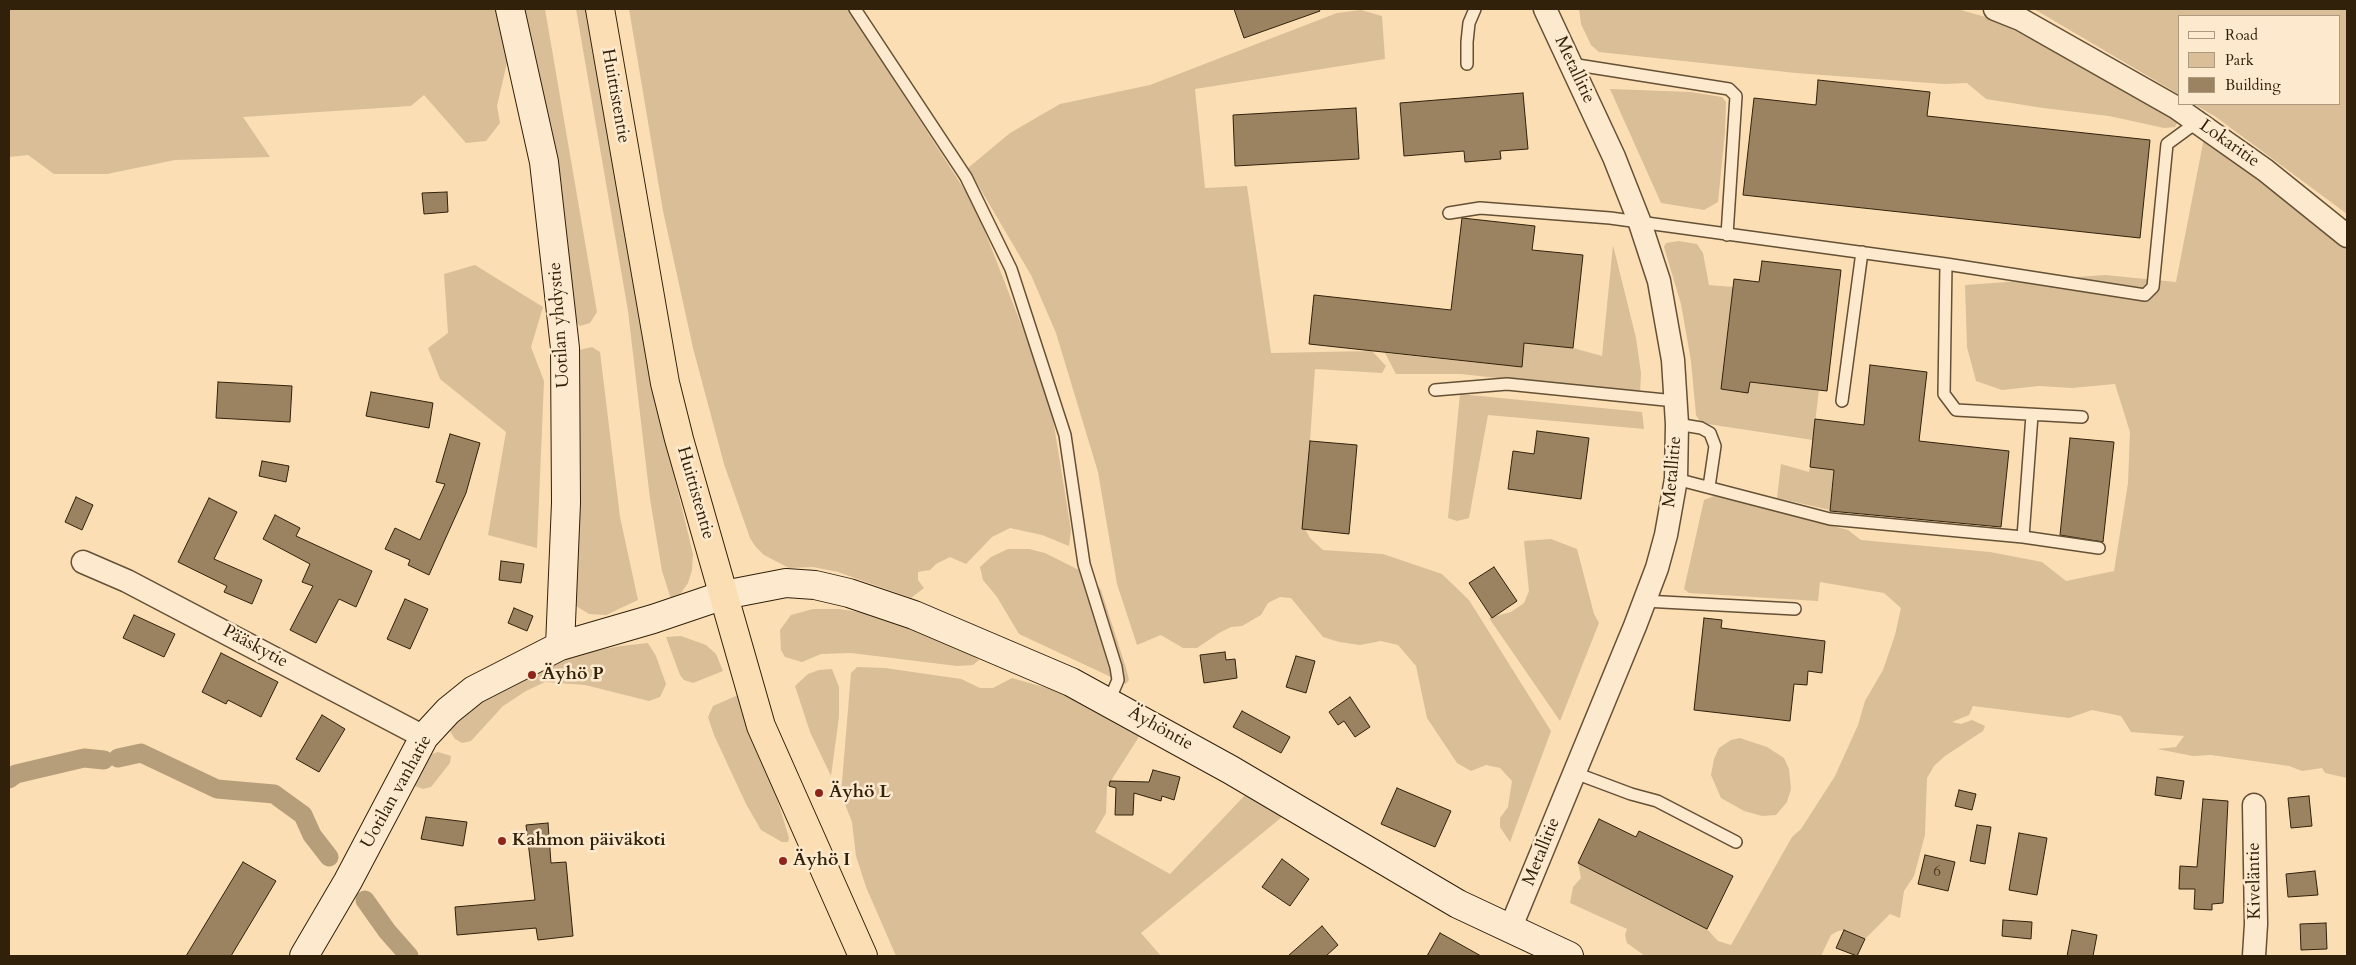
<!DOCTYPE html>
<meta charset="utf-8">
<style>
body{margin:0}
#map{position:relative;width:2356px;height:965px;overflow:hidden;background:#fcdeb4;font-family:Cardo,serif}
canvas{display:block}
.frame{position:absolute;inset:0;border:10px solid #31210a;pointer-events:none}
.legend{position:absolute;left:2178px;top:15px;width:162px;height:90px;box-sizing:border-box;background:#fdeace;border:1px solid #ab9a80;margin:0;padding:6px 9px;list-style:none;font-size:15px;color:#31210a}
.legend li{display:flex;align-items:center;gap:10px;height:25px}
.legend b{width:25px;border:1px solid #ab9a80}
</style>
<div id="map">
<canvas width="2356" height="965"></canvas>
<div class="frame"></div>
<ul class="legend">
<li><b style="height:6px;background:#fdeace"></b>Road</li>
<li><b style="height:14px;background:#d9be97"></b>Park</li>
<li><b style="height:14px;background:#9b8362"></b>Building</li>
</ul>
</div>
<script>
const ctx = document.querySelector('canvas').getContext('2d');
ctx.lineJoin = 'round';
function fillPath(path, color) {
  ctx.fillStyle = color;
  ctx.fill(path, 'evenodd');
}
function toPath(rows) {
  const path = new Path2D();
  for (const r of rows) {
    path.moveTo(r[0], r[1]);
    for (let i = 2; i < r.length; i += 2) path.lineTo(r[i], r[i + 1]);
  }
  return path;
}
function strokePath(path, color, width, dash) {
  ctx.strokeStyle = color;
  ctx.lineWidth = width;
  ctx.lineCap = dash ? 'butt' : 'round';
  ctx.setLineDash(dash || []);
  ctx.stroke(path);
}
function drawText(font, color, halo, rows, align = 'center') {
  ctx.font = font + ' Cardo,serif';
  ctx.lineWidth = 5;
  ctx.setLineDash([]);
  ctx.textBaseline = 'middle';
  ctx.strokeStyle = halo;
  ctx.fillStyle = color;
  for (const [text, x, y, turn = 0] of rows) {
    ctx.save();
    ctx.translate(x, y);
    ctx.rotate((+turn || 0) * Math.PI / 180);
    ctx.textAlign = isNaN(turn) ? turn : align;
    if (halo) ctx.strokeText(text, 0, 0);
    ctx.fillText(text, 0, 0);
    ctx.restore();
  }
}
const green = toPath([
 [9,9,497,9,509,54,497,106,500,123,486,141,466,143,424,95,411,106,243,117,270,157,175,160,107,174,54,174,28,155,9,157],
 [521,9,545,9,597,312,590,323,580,326,575,321],
 [576,9,593,9,662,426,693,554,692,570,688,583,681,593,671,599,662,571,650,499,628,311],
 [629,9,848,9,975,206,1035,360,1052,413,1071,530,1069,546,1042,535,1010,528,992,537,966,564,950,557,936,564,930,570,918,572,918,580,924,588,911,598,838,572,813,567,789,568,764,555,755,546,750,538,724,464,693,348,663,211],
 [1579,9,1957,9,1993,19,2179,119,2175,127,2164,128,2109,116,2043,108,1986,99,1967,83,1944,84,1796,73,1599,52,1591,45,1581,24],
 [2034,9,2347,9,2347,214,2216,117,2194,104,2340,104,2340,16,2180,16,2180,95],
 [1361,10,1382,16,1385,59,1195,89,1205,188,1247,186,1271,353,1372,351,1386,366,1382,373,1315,369,1304,527,1310,538,1323,550,1383,554,1442,574,1469,600,1551,731,1510,842,1500,827,1500,818,1508,807,1512,781,1500,768,1486,765,1471,771,1457,763,1427,718,1416,666,1398,645,1381,641,1360,645,1339,642,1323,637,1291,598,1280,597,1268,603,1261,615,1242,626,1231,627,1219,633,1197,648,1183,648,1161,635,1137,645,1117,584,1098,472,1056,333,1031,275,968,168,1010,133,1060,104,1150,85,1337,13],
 [1610,89,1691,92,1722,97,1726,102,1725,132,1718,202,1704,210,1661,203],
 [2204,138,2347,249,2347,778,2325,773,2322,768,2302,771,2289,766,2211,755,2193,756,2157,749,2176,747,2184,736,2131,732,2121,716,2092,710,2069,718,1973,706,1969,715,1952,722,1961,724,1972,720,1985,726,1983,731,1945,756,1934,766,1927,778,1925,835,1914,876,1904,891,1900,918,1890,914,1865,939,1844,930,1838,931,1831,935,1821,956,1645,956,1627,943,1625,935,1627,929,1570,903,1573,887,1581,878,1578,863,1707,929,1718,941,1731,945,1792,837,1801,829,1835,776,1858,725,1865,701,1883,670,1895,635,1901,608,1884,593,1820,582,1818,601,1689,593,1684,589,1704,500,1714,496,1731,499,1848,530,1861,540,1990,552,2042,562,2066,581,2114,571,2128,483,2130,432,2115,384,2072,388,2039,386,2002,390,1976,381,1967,347,1965,285,2105,275,2176,282],
 [1679,241,1697,244,1703,253,1709,285,1733,287,1721,389,1748,392,1750,382,1819,390,1813,440,1701,423,1696,415,1691,361,1681,304,1664,247,1666,243],
 [1613,245,1636,338,1641,373,1640,394,1461,374,1396,374,1385,353,1521,367,1524,343,1573,348,1602,356],
 [475,265,543,307,531,347,544,381,537,548,488,535,506,432,440,379,428,348,448,333,444,274],
 [592,347,600,352,620,517,638,600,606,615,589,614,573,604,574,358,579,350],
 [1460,394,1642,412,1644,429,1488,415,1469,518,1457,521,1448,518],
 [1781,464,1809,472,1810,467,1834,470,1830,510,1777,498],
 [1551,539,1577,549,1594,614,1599,623,1560,721,1489,618,1511,612,1524,603,1529,591,1524,541],
 [1008,549,1029,549,1045,553,1091,576,1101,590,1126,668,1129,680,1126,684,1019,634,997,597,983,580,980,567,991,557],
 [813,609,839,609,880,615,962,648,979,660,973,665,957,666,851,653,821,654,802,662,785,657,781,650,780,630,791,615],
 [681,636,706,645,716,654,723,671,693,683,684,680,680,675,666,637],
 [648,643,656,656,666,684,660,697,649,701,585,685,545,682,526,691,503,706,471,741,462,743,455,739,450,731,458,716,480,702,578,654,621,646],
 [857,667,885,668,961,679,980,688,993,688,1012,678,1054,690,1086,702,1142,732,1107,787,1106,813,1095,832,1170,874,1248,792,1282,817,1141,933,1161,956,896,956,866,887,856,856,852,822,841,794,851,673],
 [832,669,839,687,839,717,831,776,810,732,795,686,808,674,819,670],
 [745,692,789,838,788,842,782,842,761,830,746,804,714,735,708,717,713,706],
 [1740,738,1767,747,1784,758,1789,769,1791,789,1787,802,1776,815,1762,816,1744,811,1721,798,1711,775,1714,759,1719,748,1731,740],
 [438,752,451,756,450,763,431,787,423,789,415,786,415,779,429,755]
]);
const canal = toPath([
 [118,758,141,753,217,789,274,794,303,815,312,835,329,857],
 [9,779,16,774,84,758,104,760],
 [365,900,387,931,409,956]
]);
const building = toPath([
 [1234,9,1319,9,1320,11,1244,38,1234,9],
 [1818,80,1930,92,1927,116,2150,140,2140,238,1743,195,1754,98,1816,105,1818,80],
 [1523,93,1528,149,1500,151,1501,159,1465,162,1464,151,1404,156,1400,103,1523,93],
 [1356,108,1359,159,1235,166,1233,115,1356,108],
 [447,192,448,212,424,214,422,193,447,192],
 [1462,218,1535,226,1532,250,1583,255,1573,348,1524,343,1522,367,1309,344,1314,295,1451,310,1462,218],
 [1762,261,1841,270,1827,391,1750,382,1748,393,1721,389,1734,279,1759,282,1762,261],
 [1870,365,1927,372,1919,441,2009,451,2001,527,1830,511,1834,470,1810,467,1815,419,1864,425,1870,365],
 [218,382,292,386,290,422,216,418,218,382],
 [371,392,433,403,429,428,366,416,371,392],
 [1537,431,1589,438,1581,499,1508,489,1513,451,1534,454,1537,431],
 [450,434,480,443,466,493,429,575,408,565,410,560,385,549,395,528,420,540,445,484,436,482,450,434],
 [2070,438,2114,442,2103,542,2060,535,2070,438],
 [1310,441,1357,445,1349,534,1302,529,1310,441],
 [262,461,289,466,286,482,259,476,262,461],
 [76,497,93,505,82,530,65,522,76,497],
 [209,498,237,512,214,559,262,580,252,604,224,592,227,586,178,562,209,498],
 [275,515,300,528,296,536,372,571,356,607,339,599,316,643,290,630,313,586,302,582,310,564,263,539,275,515],
 [501,561,524,564,521,583,499,580,501,561],
 [1494,567,1517,601,1492,618,1469,583,1494,567],
 [405,599,428,609,410,649,387,639,405,599],
 [514,608,533,616,527,631,508,623,514,608],
 [134,615,175,634,164,657,123,638,134,615],
 [1704,618,1722,620,1721,628,1825,641,1822,673,1808,671,1807,685,1794,684,1790,721,1694,710,1704,618],
 [1225,652,1226,660,1235,659,1237,678,1204,683,1200,655,1225,652],
 [221,653,278,682,261,717,228,700,226,704,202,692,221,653],
 [1296,656,1315,661,1306,693,1286,687,1296,656],
 [1350,697,1370,727,1355,737,1344,721,1338,725,1329,712,1350,697],
 [1242,711,1290,737,1281,753,1233,727,1242,711],
 [322,715,345,729,319,772,296,759,322,715],
 [1153,770,1180,777,1174,800,1162,796,1161,801,1134,793,1133,815,1115,815,1116,788,1109,786,1110,781,1149,782,1153,770],
 [2157,777,2184,781,2181,799,2155,795,2157,777],
 [1397,788,1451,811,1435,847,1381,824,1397,788],
 [1959,790,1976,794,1972,810,1955,806,1959,790],
 [2309,796,2312,826,2291,828,2288,798,2309,796],
 [2203,799,2228,801,2223,903,2212,904,2212,910,2194,909,2195,889,2179,889,2180,866,2197,867,2203,799],
 [426,817,467,822,463,846,421,839,426,817],
 [1599,819,1636,837,1639,831,1733,876,1707,929,1578,863,1599,819],
 [548,823,551,863,566,862,573,936,538,940,536,928,457,935,455,907,535,900,526,825,548,823],
 [1977,825,1991,827,1985,864,1970,861,1977,825],
 [2019,833,2047,838,2037,895,2009,890,2019,833],
 [1925,855,1955,862,1948,891,1918,884,1925,855],
 [1282,859,1309,879,1290,906,1262,887,1282,859],
 [243,862,276,881,231,956,186,956,243,862],
 [2315,871,2318,895,2288,897,2286,874,2315,871],
 [2003,920,2032,922,2031,939,2002,936,2003,920],
 [2326,923,2327,949,2301,950,2300,924,2326,923],
 [1322,926,1338,945,1326,956,1288,956,1322,926],
 [1844,930,1865,939,1857,956,1836,948,1844,930],
 [2072,930,2097,935,2093,956,2067,956,2072,930],
 [1440,933,1481,956,1427,956,1440,933]
]);
const lane = toPath([
 [855,9,966,177,1011,269,1065,435,1084,564,1116,667,1118,680,1109,701],
 [1467,64,1467,42,1469,23,1475,9],
 [1571,64,1729,89,1736,96,1727,235],
 [1449,213,1480,208,1610,218,1946,264,1944,394,1956,410,2082,417],
 [1946,264,2145,295,2153,287,2167,144,2197,122],
 [1435,390,1507,384,1675,401],
 [1842,401,1862,252],
 [1677,424,1701,428,1710,433,1715,446,1709,487],
 [1676,479,1830,519,2023,537,2099,548],
 [2023,537,2032,415],
 [1644,601,1795,609],
 [1575,773,1631,794,1657,801,1736,842]
]);
const street = toPath([
 [1995,9,2020,19,2177,108,2265,170,2347,236],
 [83,562,127,581,424,737],
 [1510,929,1635,626,1657,568,1666,535,1676,479,1677,424,1673,360,1659,281,1640,223,1614,157,1545,9],
 [2254,956,2256,924,2254,805]
]);
const secondary = toPath([
 [510,9,544,162,565,348,566,503,560,646],
 [304,956,348,881,424,737,448,711,474,690,560,646,653,619,724,595,786,583,815,585,849,593,914,615,1071,682,1231,770,1458,904,1569,956]
]);
const highway = toPath([
 [600,9,665,383,679,439,761,726,863,956]
]);
const markers = [
 [532,675,5,"#8f2418"],
 [819,793,5,"#8f2418"],
 [502,841,5,"#8f2418"],
 [783,861,5,"#8f2418"]
];
const numberNames = [
 ["6",1937,873]
];
const streetNames = [
 ["Metallitie",1574,70,65],
 ["Huittistentie",615,96,80],
 ["Lokaritie",2229,144,35],
 ["Uotilan yhdystie",560,325,-94],
 ["Metallitie",1673,472,-85],
 ["Huittistentie",695,493,74],
 ["Pääskytie",255,647,28],
 ["Äyhöntie",1160,729,29],
 ["Uotilan vanhatie",397,792,-61],
 ["Metallitie",1542,852,-68],
 ["Kiveläntie",2255,881,-91]
];
const poiNames = [
 ["Äyhö P",542,675],
 ["Äyhö L",829,793],
 ["Kahmon päiväkoti",512,841],
 ["Äyhö I",793,861]
];
fillPath(green, '#d9be97');
strokePath(canal, '#b79e7a', 19);
fillPath(building, '#9b8362');
strokePath(building, '#31210a', 1);
strokePath(lane, '#645034', 14);
strokePath(street, '#645034', 25);
strokePath(secondary, '#31210a', 30);
strokePath(highway, '#31210a', 30);
strokePath(lane, '#fdeace', 11);
strokePath(street, '#fdeace', 22);
strokePath(secondary, '#fdeace', 28);
strokePath(highway, '#fcdeb4', 28);
for (const [x, y, r, color] of markers) {
  const dot = new Path2D();
  dot.arc(x, y, r, 0, 2 * Math.PI);
  ctx.fillStyle = color;
  ctx.fill(dot);
  strokePath(dot, '#fdeace', 2);
}
drawText('15px', '#4c3a20', null, numberNames);
drawText('18px', '#31210a', '#fdeace', streetNames);
drawText('bold 18px', '#31210a', '#fdeace', poiNames, 'left');
</script>
